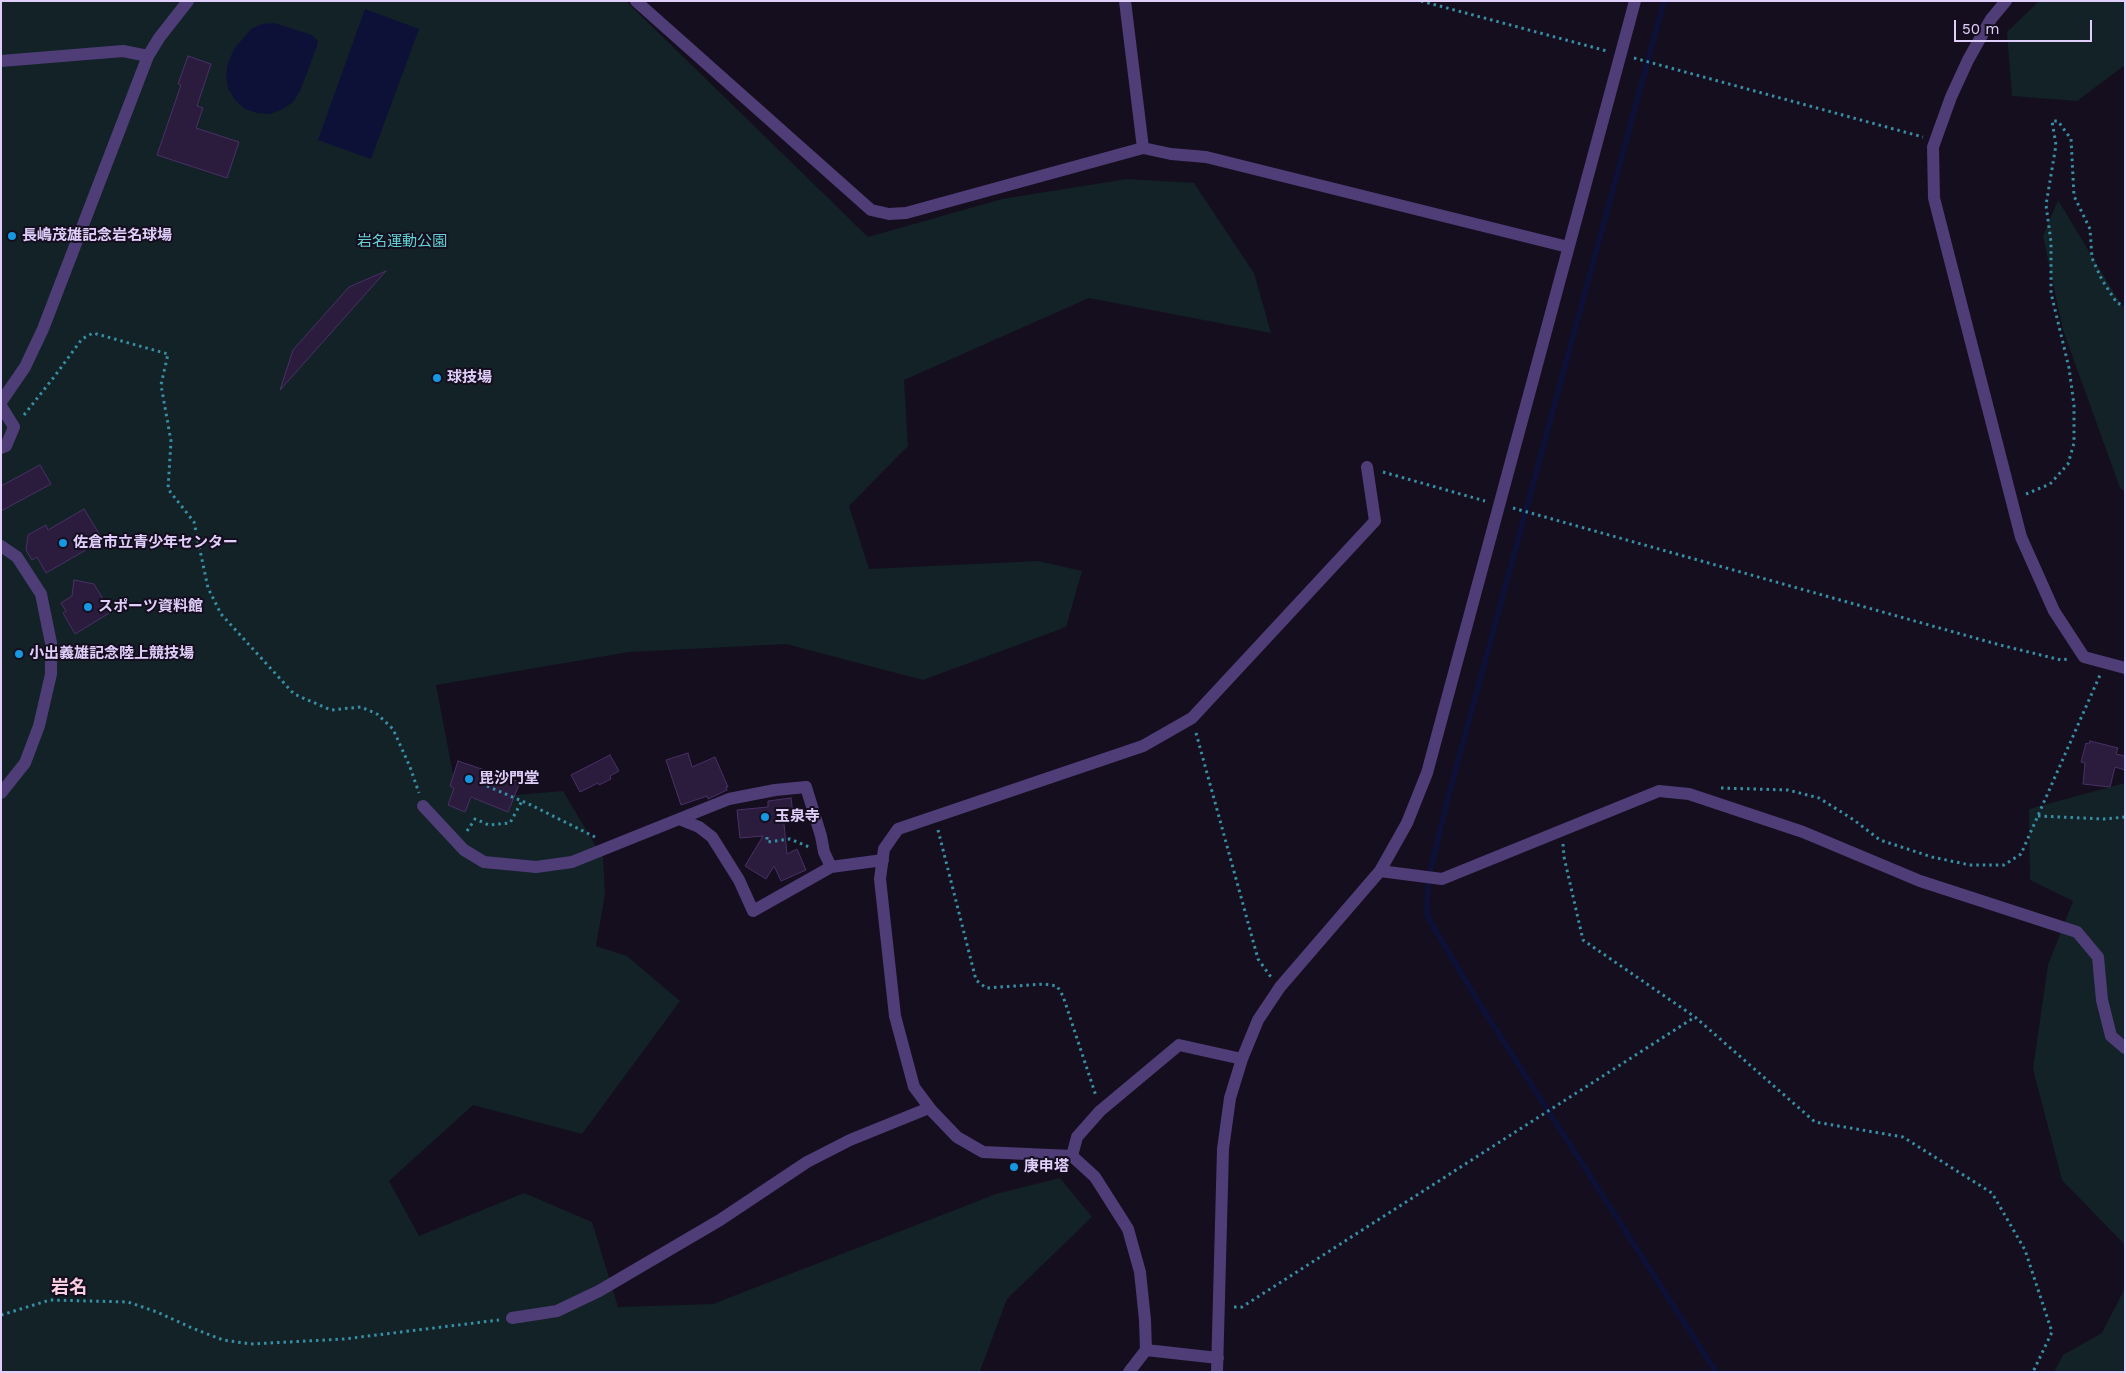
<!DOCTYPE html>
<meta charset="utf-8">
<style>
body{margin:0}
#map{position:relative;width:2126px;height:1373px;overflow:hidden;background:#150e1e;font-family:"Work Sans",sans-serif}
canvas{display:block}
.frame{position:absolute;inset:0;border:2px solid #e0cffb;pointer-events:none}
.scale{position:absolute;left:1954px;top:20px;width:138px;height:22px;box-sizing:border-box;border:2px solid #e0cffb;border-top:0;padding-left:6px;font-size:15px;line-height:18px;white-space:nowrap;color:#e0cffb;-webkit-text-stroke:4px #150e1e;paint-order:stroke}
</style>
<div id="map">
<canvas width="2126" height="1373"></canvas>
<div class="frame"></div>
<div class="scale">50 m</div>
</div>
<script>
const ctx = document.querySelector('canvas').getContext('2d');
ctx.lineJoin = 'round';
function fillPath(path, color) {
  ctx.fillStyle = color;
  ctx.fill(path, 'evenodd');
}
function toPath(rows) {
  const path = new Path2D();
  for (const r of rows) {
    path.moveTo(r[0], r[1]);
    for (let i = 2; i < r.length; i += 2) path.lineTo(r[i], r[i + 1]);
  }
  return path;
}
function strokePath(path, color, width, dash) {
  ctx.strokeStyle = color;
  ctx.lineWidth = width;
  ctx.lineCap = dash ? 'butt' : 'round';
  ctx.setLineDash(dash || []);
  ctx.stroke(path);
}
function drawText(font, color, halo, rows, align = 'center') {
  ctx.font = font + ' "Work Sans","Noto Sans JP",sans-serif';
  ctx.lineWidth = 4;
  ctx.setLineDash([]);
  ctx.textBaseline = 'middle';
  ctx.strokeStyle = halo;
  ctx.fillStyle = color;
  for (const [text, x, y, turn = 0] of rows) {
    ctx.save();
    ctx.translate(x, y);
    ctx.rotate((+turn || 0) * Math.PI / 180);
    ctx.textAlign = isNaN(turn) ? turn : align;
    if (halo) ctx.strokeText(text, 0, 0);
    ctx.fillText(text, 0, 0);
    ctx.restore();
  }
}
const green = toPath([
 [1,1,626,1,868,237,1002,199,1127,179,1194,183,1254,273,1271,333,1089,298,904,380,908,446,849,506,869,569,1038,561,1082,571,1066,627,923,680,786,644,629,652,436,685,458,800,563,791,603,858,605,894,596,946,627,956,680,1001,582,1134,473,1105,389,1181,419,1236,524,1193,592,1222,618,1307,713,1304,996,1194,1060,1178,1092,1217,1007,1299,980,1371,1,1372],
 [2039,1,2125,1,2125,65,2077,101,2012,96,2007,32],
 [2058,200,2125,311,2125,492,2120,488,2063,330,2043,236],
 [2125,783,2125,1245,2062,1180,2033,1069,2048,965,2073,901,2030,880,2029,809],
 [2125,1288,2125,1372,2054,1372,2063,1355,2102,1333]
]);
const water = toPath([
 [365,9,419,29,371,159,318,140],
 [274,23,312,35,318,41,317,46,300,91,293,102,283,109,270,114,257,113,245,109,235,100,228,88,226,76,228,63,234,49,251,29,262,24]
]);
const stream = toPath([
 [1664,1,1448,798,1428,881,1427,916,1479,1003,1716,1372]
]);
const building = toPath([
 [188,56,211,64,197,106,203,108,196,128,239,142,227,178,157,155,181,85,178,84,188,56],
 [386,271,280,390,293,350,349,287,386,271],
 [40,465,51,484,1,511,1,486,40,465],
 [84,509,103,540,46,573,37,557,32,560,26,550,28,535,46,525,48,530,84,509],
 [74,580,94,584,111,612,75,634,63,613,66,611,61,603,72,596,74,580],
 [2090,741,2118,748,2116,754,2125,756,2125,770,2115,767,2110,787,2083,784,2085,763,2081,762,2086,743,2089,744,2090,741],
 [688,753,692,767,715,757,728,787,726,787,727,790,708,799,707,796,681,805,666,760,688,753],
 [610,755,619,771,610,776,611,779,599,785,598,783,580,792,571,775,610,755],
 [458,761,520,782,508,812,471,797,465,812,448,805,454,788,450,786,458,761],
 [791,798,793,813,783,814,787,854,797,849,806,870,781,881,774,866,766,879,745,866,763,836,740,838,737,810,768,807,768,801,791,798]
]);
const path = toPath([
 [1421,1,1607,51],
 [1634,58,1923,137],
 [24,415,54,377,82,339,93,333,168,354,161,385,171,441,168,489,194,522,208,588,221,614,294,694,331,710,361,707,377,714,393,729,410,767,419,793],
 [1383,472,1485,501],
 [2026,494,2050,484,2068,464,2074,443,2074,405,2069,368,2051,293,2051,242,2046,205,2056,145,2052,121,2058,121,2071,139,2074,196,2090,229,2092,258,2102,280,2117,303,2125,306],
 [1513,508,2000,645,2061,660,2069,659],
 [1196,733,1258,959,1271,977],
 [487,786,531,805,595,837],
 [1721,788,1788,790,1819,798,1854,820,1880,840,1932,857,1970,865,2004,865,2021,854,2100,675],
 [2038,816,2104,819,2125,817],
 [938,830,976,980,986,988,1044,984,1057,986,1063,996,1096,1096],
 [467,831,475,819,489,825,510,823,522,801],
 [767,837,767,842,790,839,809,847],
 [1563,844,1564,857,1583,940,1695,1017,1815,1122,1903,1137,1992,1193,2025,1250,2052,1332,2033,1372],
 [1234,1307,1242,1307,1695,1017],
 [1,1315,50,1300,128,1302,157,1312,192,1328,223,1340,251,1344,344,1339,499,1320]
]);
const minor = toPath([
 [636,1,871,210,889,214,906,213,1143,148,1171,154,1206,157,1568,247],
 [1125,1,1143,148],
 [2006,1,1991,19,1968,60,1951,97,1933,147,1934,198,2021,537,2054,611,2084,657,2125,668],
 [1,61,123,51,148,56],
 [1,402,25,367,43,329,148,56,159,38,188,1],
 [1,406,14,427,6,446,1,448],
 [1,546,17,557,41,594,51,643,51,674,39,726,25,763,1,793],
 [423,806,464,850,484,862,536,867,572,862,729,799,775,790,806,787,821,836,824,852,831,867,883,860],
 [679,819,699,827,712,837,739,880,753,911,831,867],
 [1380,871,1442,879,1659,791,1689,794,1803,832,1920,881,2077,932,2098,957,2102,1000,2111,1036,2125,1048],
 [1072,1156,1077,1137,1100,1111,1179,1045,1242,1059],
 [512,1318,557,1311,599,1291,720,1220,807,1162,850,1140,929,1108],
 [1218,1358,1146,1350,1145,1320,1140,1272,1128,1229,1095,1177,1072,1156,983,1152,957,1137,932,1111,914,1087,895,1016,880,879,884,849,898,829,1143,746,1192,718,1375,521,1367,467],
 [1129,1372,1146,1350],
 [1217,1372,1223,1149,1230,1098,1242,1059,1258,1020,1280,987,1380,871,1407,823,1427,773,1635,1]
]);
const markers = [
 [12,236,5,"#1597e1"],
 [437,378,5,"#1597e1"],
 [63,543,5,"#1597e1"],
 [88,607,5,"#1597e1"],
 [19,654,5,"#1597e1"],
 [469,779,5,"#1597e1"],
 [765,817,5,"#1597e1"],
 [1014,1167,5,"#1597e1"]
];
const poiNames = [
 ["長嶋茂雄記念岩名球場",22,236],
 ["球技場",447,378],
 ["佐倉市立青少年センター",73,543],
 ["スポーツ資料館",98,607],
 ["小出義雄記念陸上競技場",29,654],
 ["毘沙門堂",479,779],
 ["玉泉寺",775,817],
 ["庚申塔",1024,1167]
];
const parkNames = [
 ["岩名運動公園",402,242]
];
const quarterNames = [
 ["岩名",69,1288]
];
fillPath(green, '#122227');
fillPath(water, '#0d1138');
strokePath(stream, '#0d1138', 5.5);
fillPath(building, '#2b1c3d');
strokePath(building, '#493067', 1);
strokePath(path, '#388fa5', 3, [2.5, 4]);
strokePath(minor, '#4f3d78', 12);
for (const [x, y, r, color] of markers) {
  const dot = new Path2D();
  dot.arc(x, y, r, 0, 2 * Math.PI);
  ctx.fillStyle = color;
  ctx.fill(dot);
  strokePath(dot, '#150e1e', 2);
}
drawText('bold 15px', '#e0cffb', '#150e1e', poiNames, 'left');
drawText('15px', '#63d1d3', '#150e1e', parkNames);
drawText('bold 18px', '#fbd1e1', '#150e1e', quarterNames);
</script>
